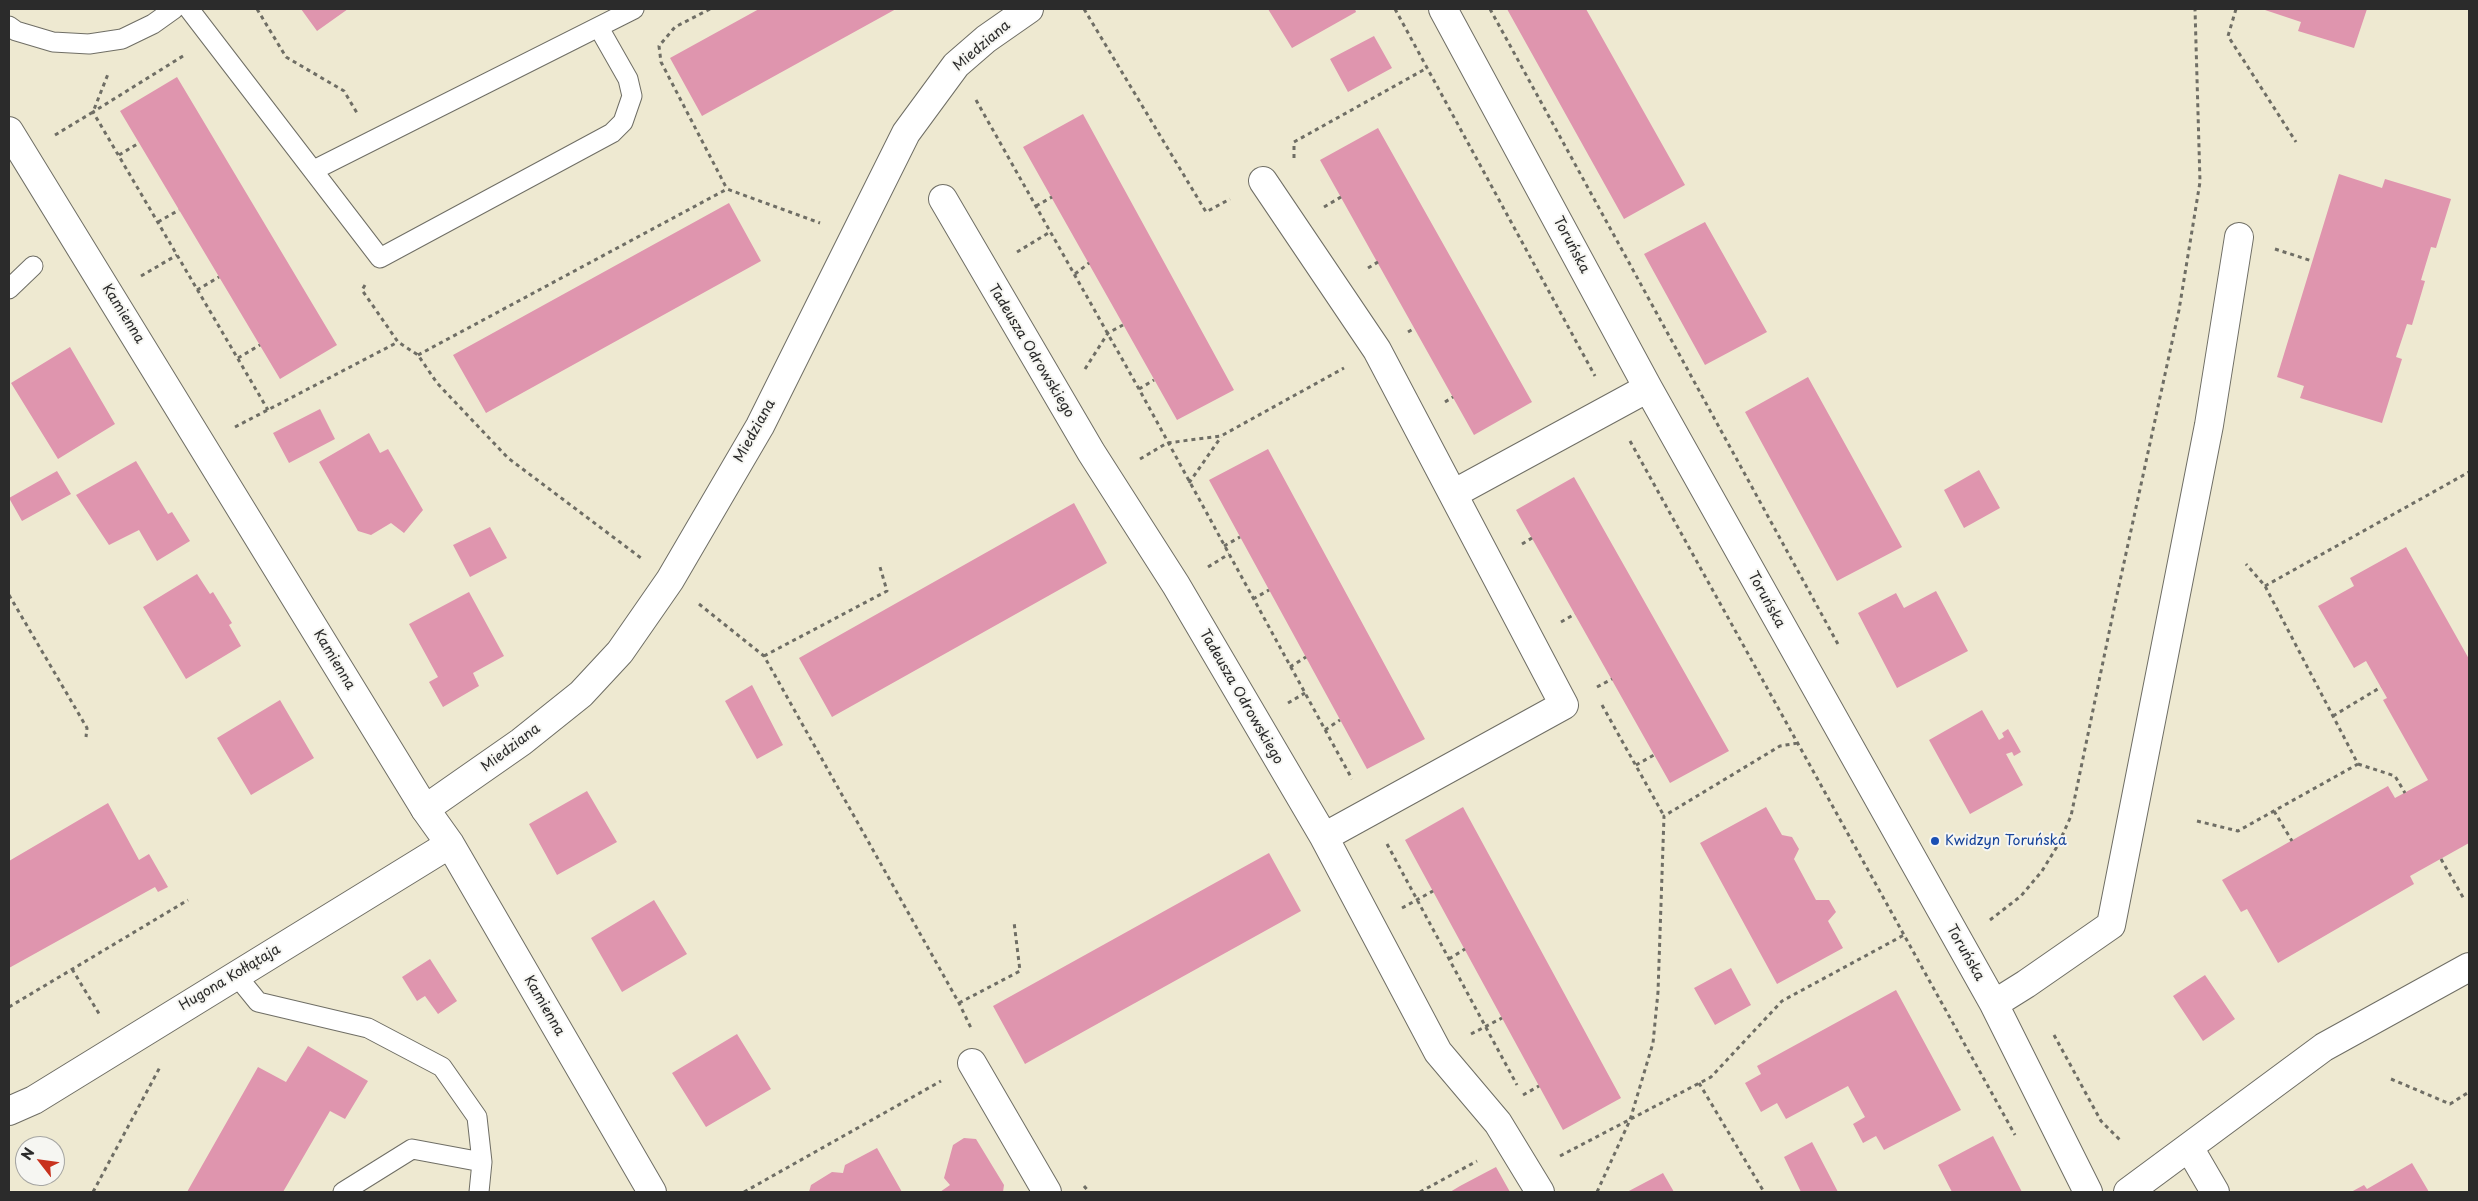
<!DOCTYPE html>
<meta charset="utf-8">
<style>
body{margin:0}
#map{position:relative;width:2478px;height:1201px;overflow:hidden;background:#eee9d1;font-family:"Playpen Sans",sans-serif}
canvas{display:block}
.frame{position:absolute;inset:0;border:10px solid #2b2b2b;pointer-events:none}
.north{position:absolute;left:15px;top:1136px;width:50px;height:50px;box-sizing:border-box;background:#f6f6f2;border:1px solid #a5a5a2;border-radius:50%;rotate:300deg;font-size:14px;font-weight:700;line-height:20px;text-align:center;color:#2b2b2b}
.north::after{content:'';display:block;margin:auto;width:18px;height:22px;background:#c8321e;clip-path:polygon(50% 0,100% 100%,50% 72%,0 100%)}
</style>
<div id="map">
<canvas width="2478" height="1201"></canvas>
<div class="frame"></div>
<div class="north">N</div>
</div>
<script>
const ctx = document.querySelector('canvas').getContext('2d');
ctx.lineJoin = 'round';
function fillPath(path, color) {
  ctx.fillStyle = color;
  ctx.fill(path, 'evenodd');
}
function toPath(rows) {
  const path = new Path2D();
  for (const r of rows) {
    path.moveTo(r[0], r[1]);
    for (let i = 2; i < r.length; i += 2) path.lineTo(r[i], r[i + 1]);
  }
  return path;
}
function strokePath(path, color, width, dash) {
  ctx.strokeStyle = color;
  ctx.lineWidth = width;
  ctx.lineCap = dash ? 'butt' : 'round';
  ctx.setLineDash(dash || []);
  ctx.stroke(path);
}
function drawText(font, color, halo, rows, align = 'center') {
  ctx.font = font + ' "Playpen Sans",sans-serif';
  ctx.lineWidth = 4;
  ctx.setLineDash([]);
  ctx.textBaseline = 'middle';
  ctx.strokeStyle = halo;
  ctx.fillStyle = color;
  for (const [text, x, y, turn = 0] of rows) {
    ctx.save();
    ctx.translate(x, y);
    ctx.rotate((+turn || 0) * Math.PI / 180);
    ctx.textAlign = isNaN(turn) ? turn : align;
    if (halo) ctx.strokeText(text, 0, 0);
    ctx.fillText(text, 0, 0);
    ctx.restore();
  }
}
const building = toPath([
 [301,9,348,9,317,31],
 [759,9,896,9,702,116,670,58],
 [1268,9,1355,9,1356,12,1292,48],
 [1507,9,1586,9,1685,185,1624,219],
 [2262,9,2367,9,2354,48,2298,31,2301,22],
 [1374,36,1392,68,1348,92,1330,59],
 [177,77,337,345,280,379,120,111],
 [1083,114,1234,390,1177,420,1023,147],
 [1378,128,1532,402,1474,435,1320,160],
 [2339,174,2382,188,2385,179,2451,199,2436,248,2431,247,2421,280,2425,281,2412,325,2407,324,2396,357,2402,359,2382,423,2300,398,2304,386,2277,377],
 [729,203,761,261,486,413,453,355],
 [1705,222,1767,332,1705,365,1644,254],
 [70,347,115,424,58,459,11,383],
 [1808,377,1902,547,1837,581,1745,412],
 [320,409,335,439,289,463,273,433],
 [369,433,380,453,388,449,423,510,404,533,391,523,371,535,358,531,319,462],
 [1268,449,1425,739,1367,769,1209,480],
 [136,461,168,514,172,512,190,541,157,561,139,530,109,545,76,495],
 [1979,470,2000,508,1964,528,1944,490],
 [57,471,71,494,22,521,9,498],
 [1574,477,1729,751,1670,783,1516,510],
 [1074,503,1107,563,832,717,799,658],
 [490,527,507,558,470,577,453,545],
 [2406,547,2469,659,2469,843,2410,876,2414,884,2278,963,2247,909,2241,912,2222,880,2388,786,2395,798,2428,780,2383,700,2387,698,2366,661,2354,668,2318,606,2354,586,2350,578],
 [197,574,210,594,213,592,232,623,229,625,241,646,186,679,143,607],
 [1936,591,1968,651,1897,688,1858,613,1896,593,1904,608],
 [469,592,504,656,473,673,479,686,443,707,429,682,438,677,409,624],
 [752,685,783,745,757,759,725,701],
 [280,700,314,758,251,795,217,738],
 [1982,710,1999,740,2004,737,2002,733,2008,729,2021,752,2014,756,2012,752,2006,754,2023,785,1970,814,1929,740],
 [587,791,617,842,557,875,529,824],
 [108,803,139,860,149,854,168,887,158,892,155,887,9,968,9,861],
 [1463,807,1621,1098,1563,1130,1405,840],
 [1766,807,1782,835,1792,837,1799,849,1794,859,1816,900,1829,900,1836,912,1828,921,1843,948,1777,984,1700,843],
 [1269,853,1301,911,1025,1064,993,1006],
 [654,900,687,954,622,992,591,938],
 [430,959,457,1001,438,1014,425,996,417,1001,402,977],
 [1731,968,1751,1005,1715,1025,1694,988],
 [2205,975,2235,1019,2203,1041,2173,996],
 [1896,990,1961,1110,1884,1150,1876,1136,1863,1143,1853,1124,1865,1117,1848,1086,1786,1119,1777,1103,1761,1112,1745,1083,1761,1074,1757,1066],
 [737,1034,771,1089,706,1127,672,1073],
 [308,1046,368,1081,345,1119,330,1111,283,1192,187,1192,258,1067,286,1082],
 [1993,1136,2022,1192,1952,1192,1938,1165],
 [964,1138,976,1139,1004,1185,1003,1192,940,1192,950,1185,944,1178,953,1145],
 [1812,1142,1838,1192,1801,1192,1784,1157],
 [877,1148,902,1192,809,1192,811,1185,832,1172,843,1173,845,1165],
 [2412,1163,2429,1192,2351,1192,2364,1185,2367,1189],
 [1496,1167,1510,1192,1450,1192,1460,1186],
 [1663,1173,1674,1192,1627,1192]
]);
const path = toPath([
 [257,9,286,57,344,91,357,113],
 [710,9,675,27,659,46,661,62,727,189],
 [1084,9,1206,212,1230,199],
 [1395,9,1595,376],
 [1490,9,1839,646],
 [2236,9,2228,36,2296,142],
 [183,56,93,112,268,410],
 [976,100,1139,389,1352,779],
 [55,135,93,112,108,74],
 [119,155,139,143],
 [1294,158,1294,142,1427,68],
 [1036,206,1052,197],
 [1324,207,1341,197],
 [158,222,179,210],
 [2275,249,2312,261],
 [1017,252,1050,232],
 [1368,268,1378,262],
 [1075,274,1089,263],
 [141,276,177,255],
 [365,285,362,290,398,342,418,355,437,383,508,458,641,558],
 [197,290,219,277],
 [1408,332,1415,328],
 [418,355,727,189,820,223],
 [238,358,260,345],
 [1085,369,1108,333,1123,325],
 [1139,389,1154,380],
 [1445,402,1453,397],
 [235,427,398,342],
 [1630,441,2015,1135],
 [1140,459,1167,443,1221,436,1344,368],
 [1189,483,1221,437],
 [1522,544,1532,538],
 [1224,546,1240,537],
 [1208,567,1229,554],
 [2265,586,2469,472],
 [9,595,87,728,86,737],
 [1253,599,1269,590],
 [699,604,764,656,959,1003,971,1028],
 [1561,622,1575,614],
 [764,656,887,591,880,567],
 [1290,667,1306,657],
 [1597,687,1612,679],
 [1288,703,1305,693],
 [1602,705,1664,816],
 [2333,716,2381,687],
 [1325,730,1340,720],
 [2358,764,2395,776,2405,793],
 [1636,765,1654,755],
 [2274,811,2292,841],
 [2197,821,2238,831,2358,764,2265,586,2246,564],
 [1387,844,1517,1085],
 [2441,859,2464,899],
 [1402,908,1433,891],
 [1990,920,2021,896,2042,871,2058,845,2071,816,2115,604,2179,310,2200,182,2195,9],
 [1449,959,1465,949],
 [72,969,101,1017],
 [959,1003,1020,971,1014,922],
 [9,1007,188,900],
 [1471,1034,1502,1018],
 [2054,1035,2101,1121,2120,1140],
 [2391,1079,2450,1104,2469,1092],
 [1699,1083,1764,1192],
 [1523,1095,1539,1086],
 [1560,1156,1711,1077,1782,1001,1904,935],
 [1084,1186,1089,1192],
 [93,1192,160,1067],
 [744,1192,941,1081],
 [1420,1192,1477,1161],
 [1597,1192,1630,1120,1653,1043,1658,992,1664,816,1780,746,1798,743]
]);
const service = toPath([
 [189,9,380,258,612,133,623,122,632,96,628,79,599,28],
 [9,26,16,31,53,42,89,44,122,39,153,24,174,9],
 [314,170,634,9],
 [9,289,33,266],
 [236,975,258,1002,368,1028,442,1067,477,1117,482,1162,479,1192],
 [343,1192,412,1149,482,1162]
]);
const pedestrian = toPath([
 [425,809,521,742,581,694,620,652,670,580,760,426,906,133,956,65,986,39,1029,9]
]);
const minor = toPath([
 [1443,9,1648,388,1994,1004,2088,1192],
 [9,131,425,809,450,844,652,1192],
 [1263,181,1377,350,1564,705,1324,837],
 [943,199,1091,452,1176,585,1324,837,1438,1052,1498,1123,1540,1192],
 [1453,494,1648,388],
 [1994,1004,2026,984,2111,925,2209,425,2239,237],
 [972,1063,1047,1192],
 [9,1111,34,1100,450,844],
 [2190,1149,2215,1192],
 [2128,1192,2324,1047,2469,967]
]);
const markers = [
 [1935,841,5,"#1a4fb4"]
];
const streetNames = [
 ["Miedziana",982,46,-40],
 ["Toruńska",1571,245,62],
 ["Kamienna",123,314,58],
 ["Tadeusza Odrowskiego",1031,351,59],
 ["Miedziana",755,431,-61],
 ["Toruńska",1766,600,61],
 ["Kamienna",334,660,59],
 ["Tadeusza Odrowskiego",1241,697,60],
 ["Miedziana",511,748,-37],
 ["Toruńska",1965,953,60],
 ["Hugona Kołłątaja",230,978,-31],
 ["Kamienna",544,1006,60]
];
const transitNames = [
 ["Kwidzyn Toruńska",1945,841]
];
fillPath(building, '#df95ae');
strokePath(service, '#6f6e65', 21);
strokePath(pedestrian, '#6f6e65', 30);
strokePath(minor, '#6f6e65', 30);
strokePath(path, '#6f6e65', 3, [4, 4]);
strokePath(service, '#fff', 19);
strokePath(pedestrian, '#fff', 28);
strokePath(minor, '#fff', 28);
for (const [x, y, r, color] of markers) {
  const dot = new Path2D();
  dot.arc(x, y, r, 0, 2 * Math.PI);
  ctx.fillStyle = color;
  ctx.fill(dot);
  strokePath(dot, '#f6f6f2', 2);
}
drawText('14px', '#2b2b2b', '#f6f6f2', streetNames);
drawText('14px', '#164399', '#f6f6f2', transitNames, 'left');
</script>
